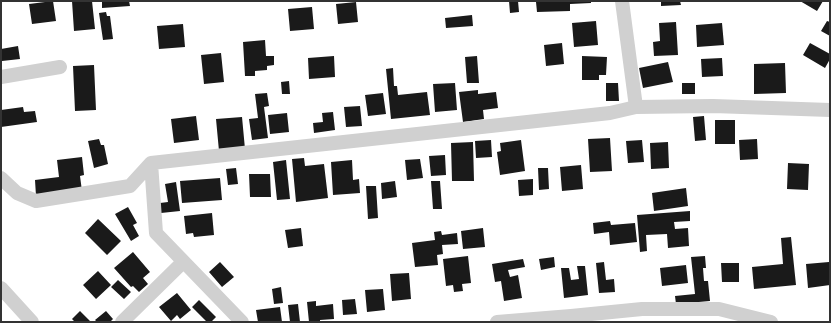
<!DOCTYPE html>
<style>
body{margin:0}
#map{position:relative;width:831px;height:323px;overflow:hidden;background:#fff;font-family:"Exo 2",sans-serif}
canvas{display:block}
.frame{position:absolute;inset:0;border:2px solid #333;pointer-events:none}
</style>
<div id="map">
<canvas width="831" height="323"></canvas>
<div class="frame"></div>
</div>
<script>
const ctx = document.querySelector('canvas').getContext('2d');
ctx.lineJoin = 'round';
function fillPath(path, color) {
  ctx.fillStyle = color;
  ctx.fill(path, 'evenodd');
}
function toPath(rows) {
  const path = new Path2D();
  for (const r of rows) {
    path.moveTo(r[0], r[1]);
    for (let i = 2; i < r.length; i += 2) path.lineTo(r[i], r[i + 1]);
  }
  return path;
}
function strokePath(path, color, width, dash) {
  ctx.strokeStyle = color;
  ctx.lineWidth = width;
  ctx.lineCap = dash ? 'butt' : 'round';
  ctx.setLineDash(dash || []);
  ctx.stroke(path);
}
const building = toPath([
 [53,1,56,21,32,24,29,4],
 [72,1,92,1,95,29,74,31],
 [102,1,129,1,130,6,102,8],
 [509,1,518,1,519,12,510,13],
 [551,1,591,1,591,3,570,4,570,11,537,12,536,2],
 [661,1,680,1,681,5,661,6],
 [800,1,823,1,817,11],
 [356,2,358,22,338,24,336,4],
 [312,7,314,29,290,31,288,9],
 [106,12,107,16,110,16,113,39,103,40,99,13],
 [472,15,473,26,446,28,445,18],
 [596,21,598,45,574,47,572,23],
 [827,21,830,22,830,36,821,31],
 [676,22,678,55,654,56,653,42,660,41,659,23],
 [722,23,724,45,697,47,696,25],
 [183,24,185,47,159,49,157,26],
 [265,40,266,56,274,56,274,65,267,66,267,70,255,71,255,76,245,76,243,42],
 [562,43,564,64,546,66,544,45],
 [810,43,830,54,830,59,825,68,803,55],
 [18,46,20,59,2,61,1,49],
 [221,53,224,82,204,84,201,55],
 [334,56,335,77,309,79,308,58],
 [477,56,479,83,467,83,465,57],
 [582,56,607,57,606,75,599,75,599,80,582,80],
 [722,58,723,76,702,77,701,59],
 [668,62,673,82,643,88,639,68],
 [785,63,786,93,754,94,754,64],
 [94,65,96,110,75,111,73,66],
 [393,68,394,86,397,86,398,95,427,92,430,115,391,119,386,69],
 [289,81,290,94,282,94,281,82],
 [455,83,457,110,435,112,433,84],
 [606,83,618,83,619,101,606,101],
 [682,83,695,83,695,94,682,94],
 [478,90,478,94,496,92,498,108,483,110,484,119,463,122,459,92],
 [267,93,269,106,264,107,268,138,252,140,249,119,258,118,255,94],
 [383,93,386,114,368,116,365,95],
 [360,106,362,126,346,127,344,107],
 [23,107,24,112,35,111,37,122,1,127,1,110],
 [333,112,335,130,314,133,313,123,323,122,322,113],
 [287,113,289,132,270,134,268,115],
 [196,116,199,140,174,143,171,119],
 [704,116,706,140,695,141,693,117],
 [242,117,245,149,219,151,216,119],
 [715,120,735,120,735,144,715,144],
 [610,138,612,171,590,172,588,139],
 [99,139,101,145,104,145,108,164,94,168,88,141],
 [757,139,758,159,740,160,739,140],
 [491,140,492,157,476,158,475,141],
 [521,140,525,171,500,175,497,152,501,151,500,143],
 [642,140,644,162,628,163,626,141],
 [473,142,474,181,452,181,451,143],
 [668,142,669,168,651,169,650,143],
 [445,155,446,175,431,176,429,156],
 [82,157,84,175,80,176,82,191,36,196,35,180,59,177,57,160],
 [304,158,305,166,324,164,328,198,296,202,292,159],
 [420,159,423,178,407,180,405,160],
 [286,160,290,199,277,200,273,162],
 [352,160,353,180,359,179,360,193,333,195,331,162],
 [788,163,809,164,808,190,787,189],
 [581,165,583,189,562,191,560,167],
 [236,168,238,184,228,185,226,169],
 [538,168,548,168,549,189,539,190],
 [249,174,270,174,271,197,250,197],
 [220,178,222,200,182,203,180,181],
 [533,179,533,195,519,196,518,180],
 [395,181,397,197,382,199,381,183],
 [431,181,440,181,442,209,433,209],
 [176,182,180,211,161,213,160,203,168,202,165,184],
 [366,186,376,186,378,218,368,219],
 [686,188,688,206,654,211,652,193],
 [128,207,137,223,133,225,139,236,131,241,115,214],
 [690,211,690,221,674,222,675,229,688,228,689,246,668,248,667,234,646,235,647,251,640,252,637,215],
 [212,213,214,235,194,237,193,233,186,234,184,216],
 [98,219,121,241,107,255,85,233],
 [610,221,611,225,635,223,637,242,610,245,609,232,594,234,593,223],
 [301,228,303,246,288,248,285,230],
 [483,228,485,247,463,249,461,231],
 [441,231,442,235,457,233,458,244,442,245,443,254,437,255,438,265,415,267,412,243,435,240,434,232],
 [791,237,796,285,754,289,752,267,783,264,781,238],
 [133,252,150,272,143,278,148,284,139,292,133,286,131,287,114,268],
 [468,256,471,283,462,284,463,291,454,292,453,285,446,286,443,259],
 [705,256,706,268,703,268,704,281,708,281,710,301,676,304,675,296,695,294,691,257],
 [554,257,555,267,541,270,539,259],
 [523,259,525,267,508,270,510,277,518,275,522,298,504,301,501,281,495,282,492,264],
 [220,262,234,277,222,287,209,272],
 [604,262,606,280,614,279,615,292,599,293,596,263],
 [829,262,830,285,808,288,806,264],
 [721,263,739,263,739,282,722,282],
 [686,265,688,283,662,286,660,268],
 [577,266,585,266,588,295,564,298,561,268,569,268,571,280,579,279],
 [98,271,111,285,96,299,83,285],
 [409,273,411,299,392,301,390,274],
 [118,280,131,292,124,299,111,287],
 [281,287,283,303,274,304,272,289],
 [383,289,385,310,367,312,365,290],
 [177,293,191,310,180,319,177,315,171,321,159,307],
 [355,299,357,314,343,315,342,300],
 [199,300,216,317,211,322,207,322,192,307],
 [316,301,316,306,333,304,334,319,320,320,320,322,309,322,307,302],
 [298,304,300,322,290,322,288,305],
 [280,307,282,322,258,322,256,310],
 [80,311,91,322,75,322,72,319],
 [106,311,113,319,110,322,97,322,95,320]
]);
const minor = toPath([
 [622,1,636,107],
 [1,77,60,67],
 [151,163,156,233,242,322],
 [1,178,17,193,36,201,130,186,151,163,610,113,636,107,713,106,830,110],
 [1,288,32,322],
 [122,322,183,262],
 [497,322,571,316,642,309,719,309,771,322]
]);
fillPath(building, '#1a1a1a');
strokePath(minor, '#d0d0d0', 14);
</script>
